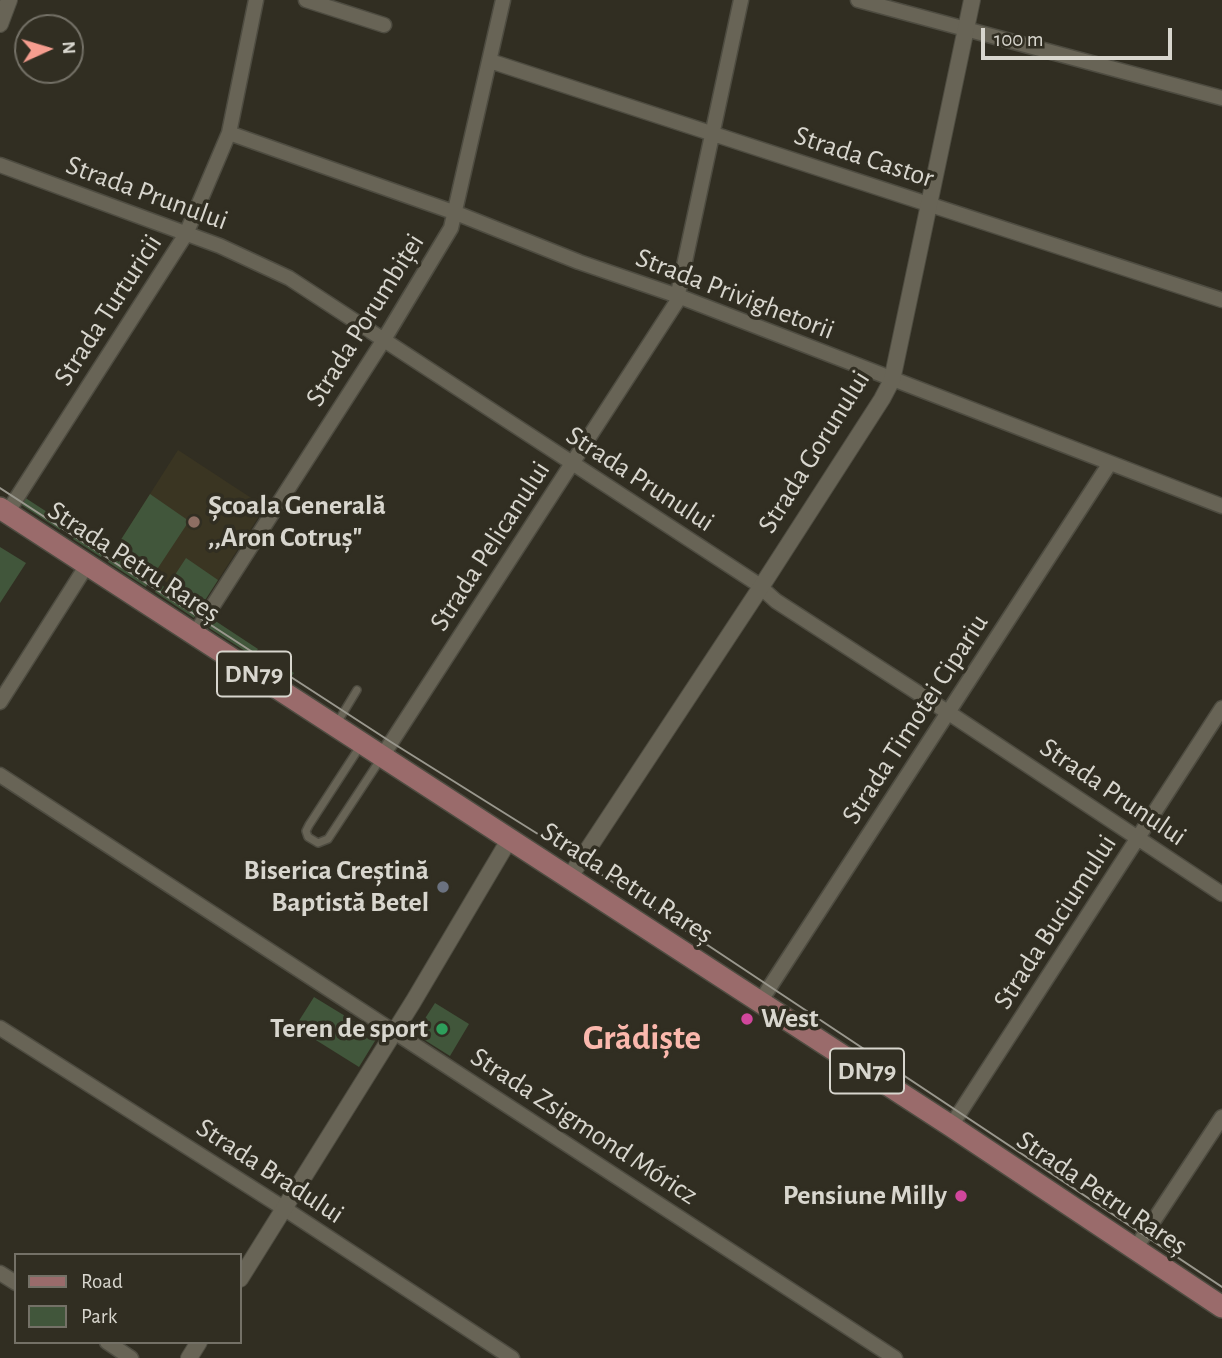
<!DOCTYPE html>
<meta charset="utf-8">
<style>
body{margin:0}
#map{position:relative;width:1222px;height:1358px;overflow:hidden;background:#312e22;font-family:"Alegreya Sans",sans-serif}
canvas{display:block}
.legend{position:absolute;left:14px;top:1253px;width:228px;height:91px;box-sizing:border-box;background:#312e22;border:2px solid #747167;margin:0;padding:9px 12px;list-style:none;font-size:21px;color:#d8d6ce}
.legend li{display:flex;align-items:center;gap:14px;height:35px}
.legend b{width:35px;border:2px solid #747167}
.north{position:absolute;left:14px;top:14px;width:70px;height:70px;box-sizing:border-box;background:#312e22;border:2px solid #747167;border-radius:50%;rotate:86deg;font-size:19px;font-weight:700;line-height:28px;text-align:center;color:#d8d6ce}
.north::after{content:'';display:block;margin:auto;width:24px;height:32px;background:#f59d8f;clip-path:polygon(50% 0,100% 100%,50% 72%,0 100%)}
.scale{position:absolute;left:981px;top:28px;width:191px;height:32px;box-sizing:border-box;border:4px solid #d8d6ce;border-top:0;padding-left:9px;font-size:21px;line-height:24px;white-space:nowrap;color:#d8d6ce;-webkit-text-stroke:5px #312e22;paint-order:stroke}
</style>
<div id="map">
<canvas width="1222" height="1358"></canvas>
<ul class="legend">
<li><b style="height:9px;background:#9a6b6b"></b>Road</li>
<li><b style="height:19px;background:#41563b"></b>Park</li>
</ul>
<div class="north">N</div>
<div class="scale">100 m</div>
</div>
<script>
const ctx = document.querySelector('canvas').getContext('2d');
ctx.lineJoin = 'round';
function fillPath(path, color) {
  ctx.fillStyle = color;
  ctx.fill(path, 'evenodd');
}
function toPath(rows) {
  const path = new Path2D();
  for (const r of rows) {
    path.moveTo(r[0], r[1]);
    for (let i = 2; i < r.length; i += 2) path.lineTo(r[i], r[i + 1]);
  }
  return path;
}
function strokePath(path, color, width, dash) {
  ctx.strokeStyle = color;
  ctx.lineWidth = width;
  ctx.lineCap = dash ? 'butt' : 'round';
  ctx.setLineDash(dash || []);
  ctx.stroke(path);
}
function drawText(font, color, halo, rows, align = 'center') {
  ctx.font = font + ' "Alegreya Sans",sans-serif';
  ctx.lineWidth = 7;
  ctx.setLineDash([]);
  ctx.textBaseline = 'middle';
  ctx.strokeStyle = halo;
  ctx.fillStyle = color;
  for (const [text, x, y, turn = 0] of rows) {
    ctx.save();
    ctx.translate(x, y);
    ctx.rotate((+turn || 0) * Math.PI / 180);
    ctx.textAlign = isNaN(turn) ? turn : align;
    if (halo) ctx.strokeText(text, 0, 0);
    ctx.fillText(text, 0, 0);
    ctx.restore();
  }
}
const built = toPath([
 [178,450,265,507,202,605,115,549]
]);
const green = toPath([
 [150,494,189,521,154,574,115,549],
 [24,497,64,523,60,530,20,504],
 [78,530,106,548,101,557,73,539],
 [0,547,26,563,0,603],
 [110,557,119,562,121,559,150,578,146,587,108,562],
 [186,558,218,580,202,605,169,584],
 [160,584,199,610,194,618,155,592],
 [214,620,258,649,253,656,209,628],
 [264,653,294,673,289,680,260,660],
 [314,997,378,1036,359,1067,295,1027],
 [435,1003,469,1024,450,1056,415,1034]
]);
const service = toPath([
 [337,723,357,690],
 [361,745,309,825,306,831,308,837,318,843,328,839,380,760]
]);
const minor = toPath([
 [306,0,384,25],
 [858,0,1222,98],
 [490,61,1222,300],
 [229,133,456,213,579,262,678,296,1222,506],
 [0,165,220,246,289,278,756,583,776,601,949,713,1222,894],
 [7,513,186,234,229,133,256,0],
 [194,635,383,341,451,228,503,0],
 [0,702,87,565],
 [381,758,676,303,741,0],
 [0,775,895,1358],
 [760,1002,1110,463],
 [0,1028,285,1209,512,1358],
 [951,1126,1222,708],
 [1135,1249,1222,1117],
 [0,1273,16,1283],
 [107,1342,131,1358]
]);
const tertiary = toPath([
 [0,24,9,0],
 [569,878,761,587,882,399,892,380,972,0],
 [240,1279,413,1002,509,840],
 [189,1358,199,1342]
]);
const primary = toPath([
 [0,508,951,1126,1222,1307]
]);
const tram = toPath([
 [0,488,391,742,581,861,1222,1287]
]);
const markers = [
 [194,522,7,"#8d6e63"],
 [443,887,7,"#6b7280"],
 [747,1019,7,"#d1479c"],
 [442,1029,7,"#2e9e5b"],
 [961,1196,7,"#d1479c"]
];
const shields = [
 [254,674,74],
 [867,1071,74]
];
const shieldNames = [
 ["DN79",254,674],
 ["DN79",867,1071]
];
const streetNames = [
 ["Strada Castor",864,157,18],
 ["Strada Prunului",147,193,20],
 ["Strada Privighetorii",735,294,21],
 ["Strada Turturicii",108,310,-57],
 ["Strada Porumbiței",365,320,-58],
 ["Strada Gorunului",814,452,-58],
 ["Strada Prunului",640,479,33],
 ["Strada Pelicanului",490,546,-57],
 ["Strada Petru Rareș",134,562,33],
 ["Strada Timotei Cipariu",915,719,-57],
 ["Strada Prunului",1113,792,34],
 ["Strada Petru Rareș",627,883,33],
 ["Strada Buciumului",1055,922,-57],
 ["Strada Zsigmond Móricz",584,1126,33],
 ["Strada Bradului",270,1171,33],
 ["Strada Petru Rareș",1102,1193,34]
];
const poiNames = [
 ["Școala Generală",208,506,"left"],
 [",,Aron Cotruș\"",208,538,"left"],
 ["Biserica Creștină",429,871],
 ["Baptistă Betel",429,903],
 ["West",761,1019,"left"],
 ["Teren de sport",428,1029],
 ["Pensiune Milly",947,1196]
];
const districtNames = [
 ["Grădiște",642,1038]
];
fillPath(built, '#3a3522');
fillPath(green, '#41563b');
strokePath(service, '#4e4c41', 10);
strokePath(minor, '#4e4c41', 17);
strokePath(tertiary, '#4e4c41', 18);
strokePath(primary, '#4e4c41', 24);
strokePath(service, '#686456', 7);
strokePath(minor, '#686456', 14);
strokePath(tertiary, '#686456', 16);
strokePath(primary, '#9a6b6b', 21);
strokePath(tram, '#99978d', 2);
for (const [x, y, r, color] of markers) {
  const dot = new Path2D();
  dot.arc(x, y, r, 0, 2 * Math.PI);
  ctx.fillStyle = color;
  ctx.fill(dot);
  strokePath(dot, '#312e22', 2.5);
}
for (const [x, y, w] of shields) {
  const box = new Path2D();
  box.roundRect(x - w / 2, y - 22.5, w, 45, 5);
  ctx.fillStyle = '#312e22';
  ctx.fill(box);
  strokePath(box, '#d8d6ce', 2);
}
drawText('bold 26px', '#d8d6ce', null, shieldNames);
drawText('28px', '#d8d6ce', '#312e22', streetNames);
drawText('bold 28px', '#d8d6ce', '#312e22', poiNames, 'right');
drawText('bold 35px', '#fbb8ad', '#312e22', districtNames);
</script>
